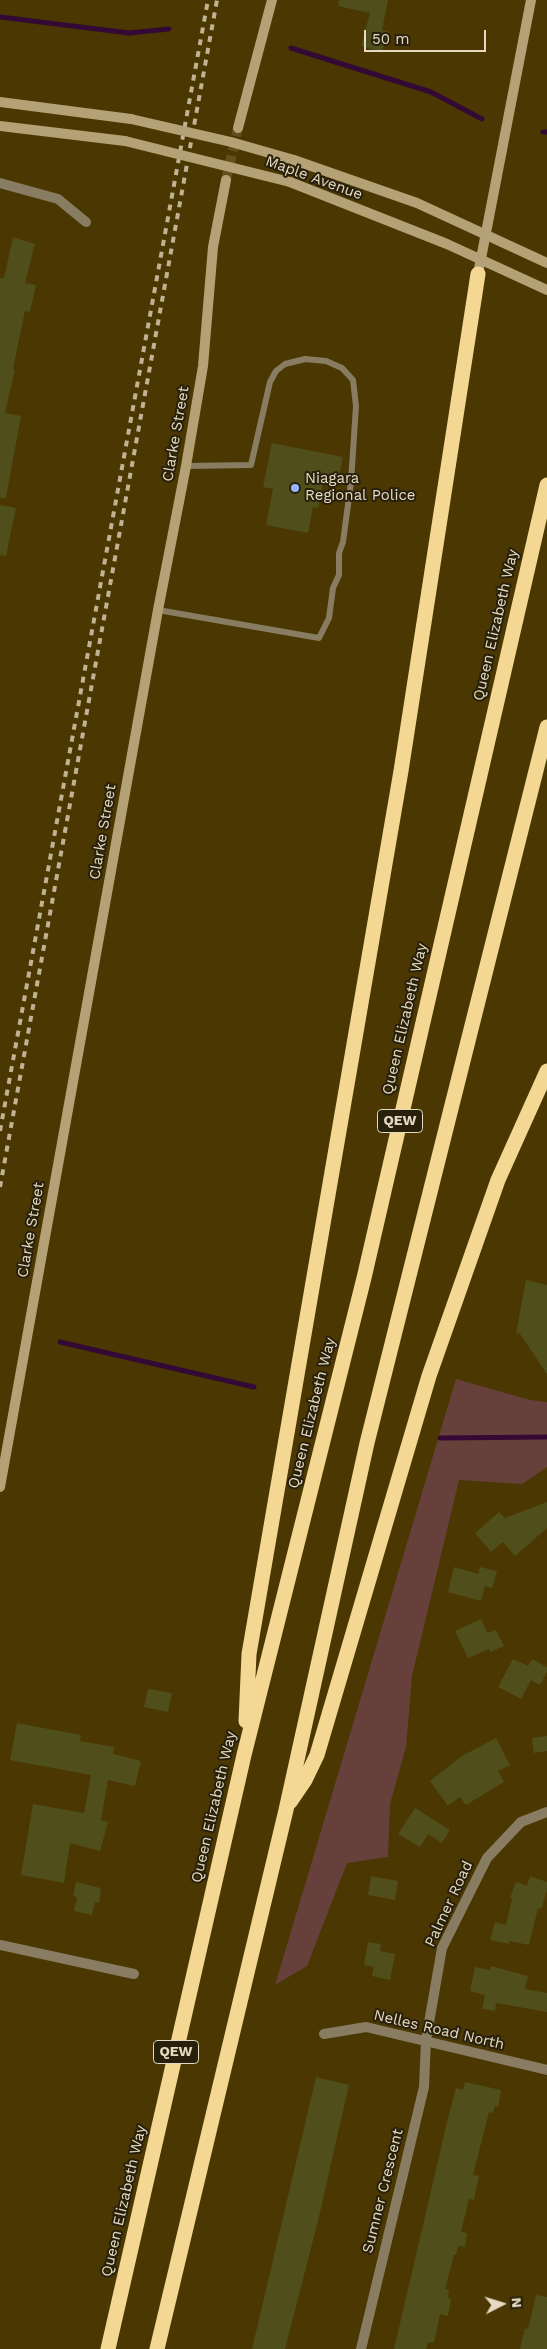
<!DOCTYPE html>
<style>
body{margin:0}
#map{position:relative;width:547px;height:2349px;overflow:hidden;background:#4a3701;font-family:"Work Sans",sans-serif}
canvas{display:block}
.north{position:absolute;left:477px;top:2279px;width:50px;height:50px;-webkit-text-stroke:4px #29200c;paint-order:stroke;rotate:85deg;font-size:14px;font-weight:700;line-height:20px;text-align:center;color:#e4dac1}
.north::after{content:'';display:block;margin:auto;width:18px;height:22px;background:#e4dac1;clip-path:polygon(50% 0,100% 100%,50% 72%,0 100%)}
.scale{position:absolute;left:364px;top:30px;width:122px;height:22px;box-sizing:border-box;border:2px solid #e4dac1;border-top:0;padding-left:6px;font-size:15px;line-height:18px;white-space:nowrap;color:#e4dac1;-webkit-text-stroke:4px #29200c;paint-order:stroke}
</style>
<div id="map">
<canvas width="547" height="2349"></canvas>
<div class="north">N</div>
<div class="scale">50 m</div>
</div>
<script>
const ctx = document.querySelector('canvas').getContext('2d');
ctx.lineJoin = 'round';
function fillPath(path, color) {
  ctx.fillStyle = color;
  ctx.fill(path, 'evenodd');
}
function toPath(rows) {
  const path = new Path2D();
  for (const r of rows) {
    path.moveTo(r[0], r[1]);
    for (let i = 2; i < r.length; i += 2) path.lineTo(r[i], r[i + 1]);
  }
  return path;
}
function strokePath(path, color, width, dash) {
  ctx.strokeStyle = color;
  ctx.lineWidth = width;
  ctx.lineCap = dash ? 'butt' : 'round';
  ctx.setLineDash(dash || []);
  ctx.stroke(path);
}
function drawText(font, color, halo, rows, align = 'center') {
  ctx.font = font + ' "Work Sans",sans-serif';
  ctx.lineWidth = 4;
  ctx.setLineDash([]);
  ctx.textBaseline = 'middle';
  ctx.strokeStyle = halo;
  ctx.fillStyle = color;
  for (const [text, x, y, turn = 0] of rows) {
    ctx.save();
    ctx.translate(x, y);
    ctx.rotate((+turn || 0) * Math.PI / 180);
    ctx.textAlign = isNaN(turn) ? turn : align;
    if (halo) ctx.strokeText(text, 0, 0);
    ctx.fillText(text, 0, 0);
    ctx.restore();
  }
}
const green = toPath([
 [456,1379,530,1400,547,1402,547,1467,522,1484,459,1480,412,1676,406,1747,390,1804,388,1857,347,1863,307,1966,275,1985]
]);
const stream = toPath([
 [0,17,129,33,169,29],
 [291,48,431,92,482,119],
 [543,132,547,132],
 [60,1342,254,1387],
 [440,1438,547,1437]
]);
const building = toPath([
 [339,0,388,0,382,30,388,32,382,52,361,46,370,13,338,6],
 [13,237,35,244,25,283,36,285,30,312,25,311,13,369,15,370,5,413,21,416,6,498,0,498,0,278,4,278],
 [272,443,343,457,338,481,324,478,318,508,313,507,308,533,266,525,273,489,263,487],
 [0,505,16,508,6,556,0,555],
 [526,1280,547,1285,547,1374,520,1334,516,1333],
 [547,1502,547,1528,515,1556,503,1542,491,1552,475,1533,499,1512,505,1518],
 [454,1567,478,1574,480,1567,497,1571,492,1588,485,1586,481,1601,448,1592],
 [481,1619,487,1633,496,1630,504,1646,490,1652,489,1649,468,1658,455,1631],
 [513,1659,528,1666,532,1659,547,1667,547,1672,540,1685,531,1680,521,1699,498,1687],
 [148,1689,172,1693,168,1712,144,1707],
 [17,1723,81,1735,80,1741,114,1747,113,1754,141,1761,135,1786,108,1780,101,1820,108,1822,100,1851,70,1843,64,1883,21,1875,33,1804,84,1813,91,1775,10,1760],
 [547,1736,547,1751,534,1753,532,1738],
 [496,1738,510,1765,498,1771,504,1782,466,1805,460,1797,448,1806,430,1781,462,1756],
 [415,1808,450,1830,442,1843,428,1834,420,1847,398,1834],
 [371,1876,398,1881,395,1900,368,1895],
 [530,1876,547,1882,547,1891,541,1909,538,1908,529,1945,509,1941,509,1944,490,1940,495,1922,506,1925,512,1899,510,1898,516,1882,527,1886],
 [76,1882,100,1888,101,1890,99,1903,95,1902,92,1915,74,1911,77,1897,73,1896],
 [368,1942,381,1944,380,1951,395,1954,390,1980,372,1976,374,1967,364,1965],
 [491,1966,528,1976,525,1989,547,1993,547,2012,496,2003,495,2011,482,2009,485,1995,470,1991,475,1967,490,1970],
 [316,2077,349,2085,318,2221,285,2349,252,2349],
 [465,2082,501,2090,498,2107,495,2106,493,2113,489,2112,473,2175,479,2176,474,2200,469,2199,461,2232,467,2233,465,2247,458,2246,456,2255,454,2255,445,2289,449,2290,448,2298,451,2299,448,2316,440,2314,434,2343,428,2342,426,2349,394,2349,448,2118,456,2088,463,2090],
 [536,2295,547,2297,547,2349,520,2349,525,2328,528,2329]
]);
const secondaryTunnel = toPath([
 [226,180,238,128]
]);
const lane = toPath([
 [158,610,319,638,329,618,333,588,339,575,339,553,343,542,351,482,356,406,353,380,342,368,326,361,305,359,285,364,276,371,270,382,251,465,186,466]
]);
const street = toPath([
 [0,183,58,199,86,222],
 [0,1945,134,1974],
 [324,2034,366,2027,547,2070],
 [361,2349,424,2087,426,2040,442,1948,487,1858,521,1822,547,1812]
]);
const secondary = toPath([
 [0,102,131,119],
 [0,126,125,141],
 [238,128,272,0],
 [294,160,417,203,547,263],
 [290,182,447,244,547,290],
 [478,274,531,0],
 [0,1487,158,610,186,466,203,366,213,247,226,180]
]);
const highway = toPath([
 [246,1721,249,1654,401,771,478,274],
 [290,1802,305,1780,317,1755,429,1376,498,1180,547,1071],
 [108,2349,244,1755,364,1278,547,485],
 [157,2349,286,1810,367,1443,547,727]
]);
const rail = toPath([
 [0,1131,208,0],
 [0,1187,217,0]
]);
const secondaryBridge = toPath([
 [131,119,231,142,294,160],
 [125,141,290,182]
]);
const markers = [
 [295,488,5,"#99b5fd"]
];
const shields = [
 [400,1121,45],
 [176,2052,45]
];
const shieldNames = [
 ["QEW",400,1121],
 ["QEW",176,2052]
];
const streetNames = [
 ["Maple Avenue",314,178,20],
 ["Clarke Street",176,434,-80],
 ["Queen Elizabeth Way",496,625,-77],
 ["Clarke Street",103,832,-80],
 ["Queen Elizabeth Way",405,1019,-77],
 ["Clarke Street",31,1230,-80],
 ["Queen Elizabeth Way",312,1413,-76],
 ["Queen Elizabeth Way",214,1807,-77],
 ["Palmer Road",449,1904,-65],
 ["Nelles Road North",439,2030,13],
 ["Sumner Crescent",383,2191,-76],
 ["Queen Elizabeth Way",124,2201,-77]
];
const poiNames = [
 ["Niagara",305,479],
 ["Regional Police",305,496]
];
fillPath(green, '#68403b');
strokePath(stream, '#340935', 5);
fillPath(building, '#504f1c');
strokePath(secondaryTunnel, '#614f1e', 10, [10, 5]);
strokePath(lane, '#887d62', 6);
strokePath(street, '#887d62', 10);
strokePath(secondary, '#b4a176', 10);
strokePath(highway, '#f3d793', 15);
strokePath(rail, '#bfb393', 4, [6, 6]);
strokePath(secondaryBridge, '#b4a176', 10);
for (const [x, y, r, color] of markers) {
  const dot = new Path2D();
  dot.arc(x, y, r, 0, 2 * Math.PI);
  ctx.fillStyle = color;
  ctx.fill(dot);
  strokePath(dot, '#29200c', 2);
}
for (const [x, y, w] of shields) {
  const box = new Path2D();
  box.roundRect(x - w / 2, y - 11.5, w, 23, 4);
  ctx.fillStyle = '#29200c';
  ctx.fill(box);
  strokePath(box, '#e4dac1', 1);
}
drawText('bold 14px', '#e4dac1', null, shieldNames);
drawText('15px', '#e4dac1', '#29200c', streetNames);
drawText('15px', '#e4dac1', '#29200c', poiNames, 'left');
</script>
